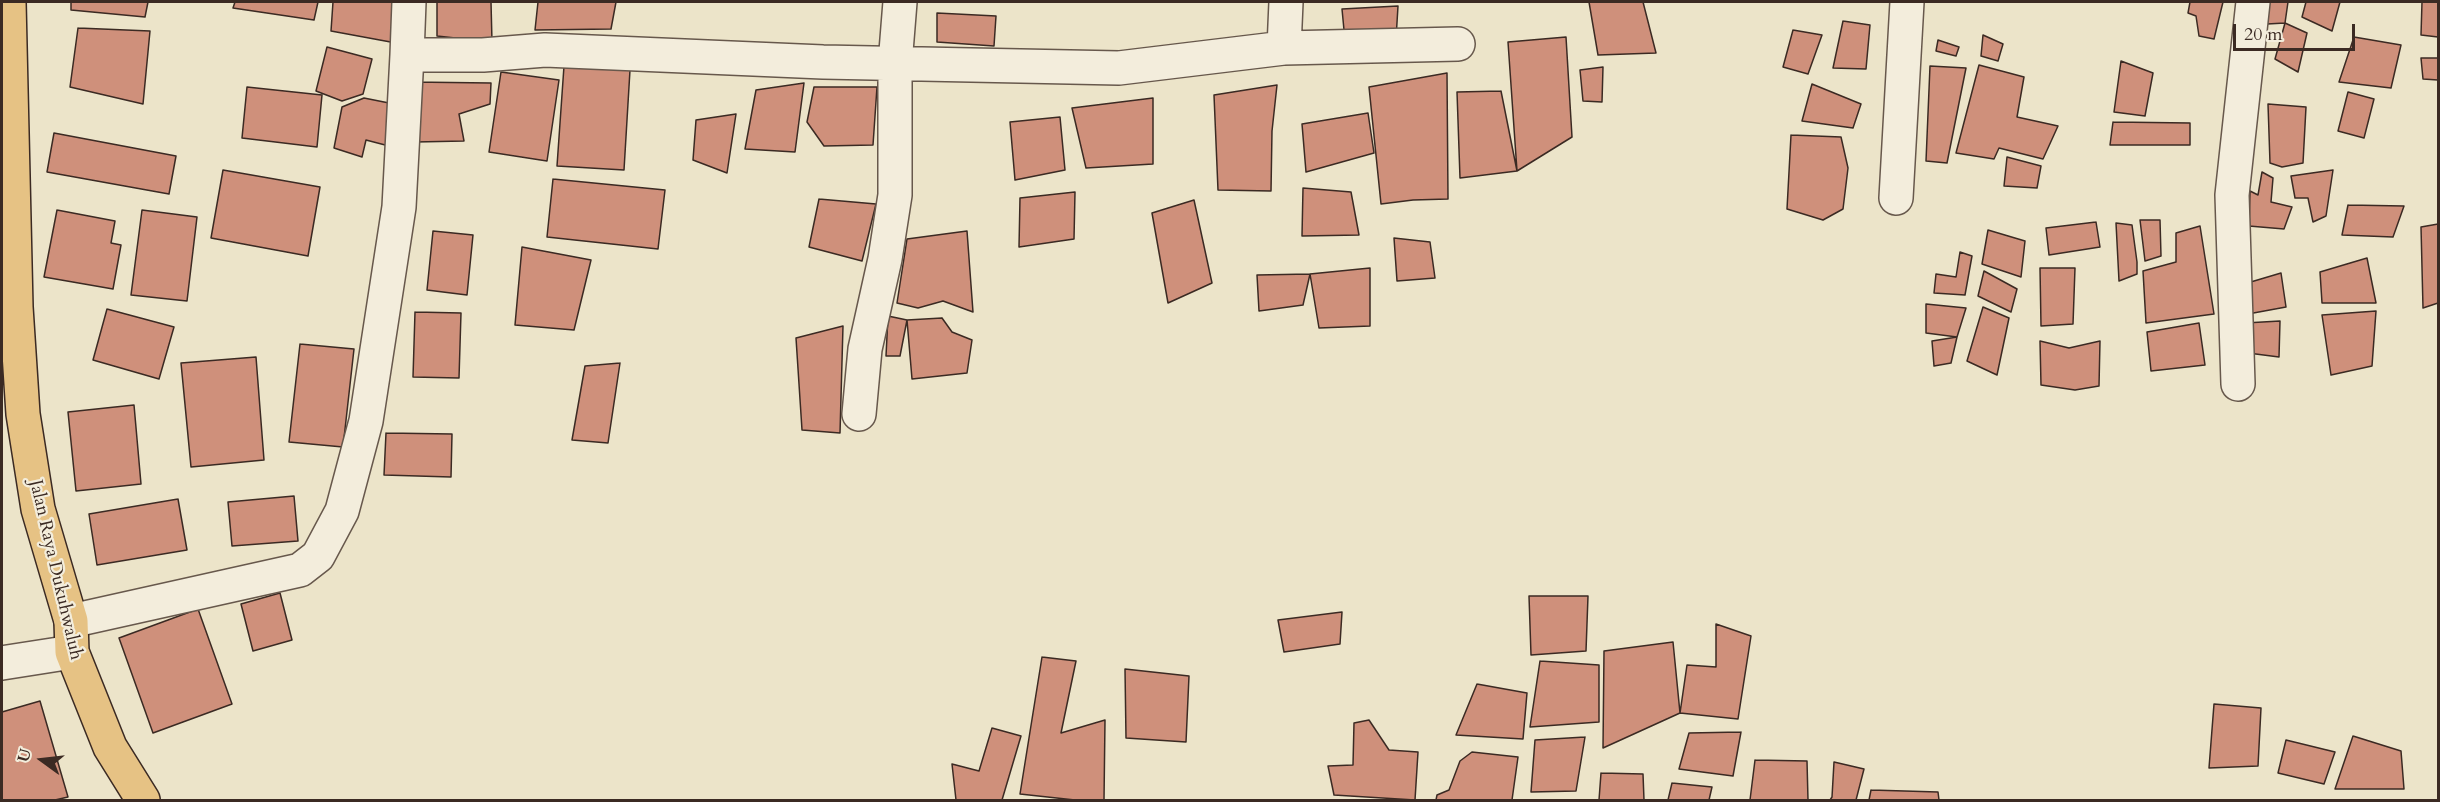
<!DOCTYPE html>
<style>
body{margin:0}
#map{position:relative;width:2440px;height:802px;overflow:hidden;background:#ece4c9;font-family:Cardo,serif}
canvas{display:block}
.frame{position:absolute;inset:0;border:3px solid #3b2a23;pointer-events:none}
.north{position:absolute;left:12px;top:730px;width:60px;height:60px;-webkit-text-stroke:4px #f3eddc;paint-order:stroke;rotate:285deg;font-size:16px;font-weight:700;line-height:24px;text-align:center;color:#3b2a23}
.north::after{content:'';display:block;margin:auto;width:21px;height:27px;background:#3b2a23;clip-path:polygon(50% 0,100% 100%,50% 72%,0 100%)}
.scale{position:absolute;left:2233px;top:24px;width:122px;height:27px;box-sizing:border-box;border:3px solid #3b2a23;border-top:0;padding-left:8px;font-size:18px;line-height:21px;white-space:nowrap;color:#3b2a23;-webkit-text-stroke:4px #f3eddc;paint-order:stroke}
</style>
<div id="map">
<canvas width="2440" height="802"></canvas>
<div class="frame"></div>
<div class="north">U</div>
<div class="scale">20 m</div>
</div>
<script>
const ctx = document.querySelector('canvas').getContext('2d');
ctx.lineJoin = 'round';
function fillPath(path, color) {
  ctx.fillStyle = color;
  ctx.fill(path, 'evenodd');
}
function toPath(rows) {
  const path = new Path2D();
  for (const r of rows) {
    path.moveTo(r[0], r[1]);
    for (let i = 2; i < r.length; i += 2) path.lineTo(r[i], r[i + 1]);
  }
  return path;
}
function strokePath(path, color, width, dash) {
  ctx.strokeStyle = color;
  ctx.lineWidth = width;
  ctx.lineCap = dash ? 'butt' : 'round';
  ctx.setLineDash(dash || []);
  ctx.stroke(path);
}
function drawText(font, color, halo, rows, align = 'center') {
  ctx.font = font + ' Cardo,serif';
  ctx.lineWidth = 4.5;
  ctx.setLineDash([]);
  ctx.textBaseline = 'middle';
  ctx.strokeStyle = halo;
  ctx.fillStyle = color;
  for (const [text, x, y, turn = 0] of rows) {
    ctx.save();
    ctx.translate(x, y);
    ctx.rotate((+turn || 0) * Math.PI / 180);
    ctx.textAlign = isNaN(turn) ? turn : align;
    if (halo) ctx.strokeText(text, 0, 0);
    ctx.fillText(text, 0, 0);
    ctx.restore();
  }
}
const building = toPath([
 [71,2,148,2,145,17,71,10,71,2],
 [235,2,318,2,314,20,233,8,235,2],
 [333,2,394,2,396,43,331,31,333,2],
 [437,2,491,2,492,42,437,36,437,2],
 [538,2,616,2,611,29,535,30,538,2],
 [1589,2,1643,2,1656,53,1598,55,1589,2],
 [2190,2,2223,2,2214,39,2199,36,2196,16,2188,13,2190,2],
 [2268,2,2288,2,2285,23,2267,24,2268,2],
 [2306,2,2340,2,2332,31,2302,17,2306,2],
 [2422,2,2438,2,2438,37,2421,35,2422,2],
 [1398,6,1396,39,1344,30,1342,9,1398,6],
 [937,13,996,16,994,46,937,42,937,13],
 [1843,21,1870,25,1866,69,1833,68,1843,21],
 [2285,23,2307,33,2298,72,2275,59,2285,23],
 [78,28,150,31,143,104,70,87,78,28],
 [1793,30,1822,35,1808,74,1783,67,1793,30],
 [1983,35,2003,44,1998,61,1981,56,1983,35],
 [1566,37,1572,137,1517,171,1508,42,1566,37],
 [2354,37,2401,45,2391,88,2339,82,2354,37],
 [1938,40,1959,47,1956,56,1936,51,1938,40],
 [327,47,372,59,363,94,342,101,316,91,327,47],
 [2421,58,2438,58,2438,80,2423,79,2421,58],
 [2121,61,2153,73,2145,116,2114,112,2121,61],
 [1979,65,2024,77,2017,117,2058,126,2043,159,1999,148,1994,159,1956,153,1979,65],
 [564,66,630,70,624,170,557,166,564,66],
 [1930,66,1966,68,1947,163,1926,161,1930,66],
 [1603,67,1602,102,1583,101,1580,70,1603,67],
 [501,72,559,80,547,161,489,152,501,72],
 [1447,73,1448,199,1413,200,1381,204,1369,87,1447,73],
 [411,82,491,83,490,104,459,114,464,141,415,142,411,82],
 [804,83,795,152,745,149,756,90,804,83],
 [1812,84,1861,104,1853,128,1802,121,1812,84],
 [1277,85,1272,131,1271,191,1218,190,1214,95,1277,85],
 [247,87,322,95,317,147,242,138,247,87],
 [814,87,877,87,873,145,824,146,807,122,814,87],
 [1501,91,1517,171,1460,178,1457,92,1501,91],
 [2348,92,2374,99,2364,138,2338,131,2348,92],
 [364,98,399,105,389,146,366,140,362,157,334,148,342,107,364,98],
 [1153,98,1153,164,1086,168,1072,108,1153,98],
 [2268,104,2306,107,2303,163,2282,167,2270,163,2268,104],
 [1368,113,1374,153,1306,172,1302,124,1368,113],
 [736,114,727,173,693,160,696,120,736,114],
 [1060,117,1065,170,1015,180,1010,122,1060,117],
 [2113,122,2190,123,2190,145,2110,145,2113,122],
 [54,133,176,156,169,194,47,172,54,133],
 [1791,135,1841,137,1848,168,1843,209,1823,220,1787,209,1791,135],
 [2007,157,2041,166,2037,188,2004,186,2007,157],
 [223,170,320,187,308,256,211,238,223,170],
 [2333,170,2326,216,2313,222,2308,198,2295,198,2291,176,2333,170],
 [2262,172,2273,178,2271,202,2292,207,2284,229,2249,226,2250,191,2258,195,2262,172],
 [553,179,665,190,658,249,547,237,553,179],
 [1303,188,1351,192,1359,235,1302,236,1303,188],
 [1075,192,1074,239,1019,247,1020,198,1075,192],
 [819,199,876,204,862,261,809,247,819,199],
 [1194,200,1212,283,1168,303,1152,213,1194,200],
 [2348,205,2404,206,2393,237,2342,235,2348,205],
 [57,210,115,221,111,243,121,245,113,289,44,277,57,210],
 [142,210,197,217,187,301,131,295,142,210],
 [2140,220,2160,220,2161,256,2145,261,2140,220],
 [2096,222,2100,247,2049,255,2046,228,2096,222],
 [2116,223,2132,225,2137,262,2137,274,2119,281,2116,223],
 [2438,224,2438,303,2423,308,2421,227,2438,224],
 [2200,226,2214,314,2146,323,2143,271,2176,262,2176,233,2200,226],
 [1988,230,2025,241,2021,277,1982,264,1988,230],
 [433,231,473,235,467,295,427,290,433,231],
 [967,231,973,312,943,301,918,308,897,303,907,239,967,231],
 [1394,238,1430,242,1435,278,1397,281,1394,238],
 [522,247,591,260,574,330,515,325,522,247],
 [1960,252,1972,256,1965,295,1934,293,1936,274,1956,277,1960,252],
 [2367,258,2376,303,2322,303,2320,272,2367,258],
 [1370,268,1370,326,1319,328,1310,274,1370,268],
 [2040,268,2075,268,2073,324,2041,326,2040,268],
 [1984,271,2017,289,2011,312,1978,296,1984,271],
 [2281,273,2286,307,2248,314,2244,284,2281,273],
 [1310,274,1303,305,1259,311,1257,275,1310,274],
 [1926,304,1966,308,1957,337,1926,333,1926,304],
 [1983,307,2009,318,1997,375,1967,361,1983,307],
 [107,309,174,327,159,379,93,360,107,309],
 [2376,311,2372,366,2331,375,2322,315,2376,311],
 [415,312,461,313,459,378,413,377,415,312],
 [888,316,907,320,900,356,886,356,888,316],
 [942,318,952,332,972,340,967,373,912,379,907,320,942,318],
 [2280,321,2279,357,2248,353,2245,323,2280,321],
 [2199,323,2205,365,2151,371,2147,332,2199,323],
 [843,326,840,433,802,430,796,338,843,326],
 [1957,337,1951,363,1934,366,1932,341,1957,337],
 [2040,341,2069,348,2100,341,2099,386,2075,390,2041,385,2040,341],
 [300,344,354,349,343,447,289,442,300,344],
 [256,357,264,460,191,467,181,363,256,357],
 [620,363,608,443,572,440,585,366,620,363],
 [134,405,141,484,76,491,68,412,134,405],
 [386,433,452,434,451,477,384,475,386,433],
 [294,496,298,541,232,546,228,502,294,496],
 [178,499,187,550,97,565,89,514,178,499],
 [280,593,292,640,253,651,241,604,280,593],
 [1529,596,1588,596,1586,651,1531,655,1529,596],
 [198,609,232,704,153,733,119,638,198,609],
 [1342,612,1340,644,1284,652,1278,620,1342,612],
 [1716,624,1751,636,1738,719,1680,713,1687,665,1716,667,1716,624],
 [1673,642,1680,713,1603,748,1604,651,1673,642],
 [1042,657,1076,661,1061,733,1105,720,1104,800,1075,800,1020,794,1042,657],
 [1540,661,1599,665,1599,722,1530,727,1540,661],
 [1125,669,1189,676,1186,742,1126,738,1125,669],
 [1477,684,1527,693,1523,739,1456,735,1477,684],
 [40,701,68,797,55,800,2,800,2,712,40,701],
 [2214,704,2261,708,2258,766,2209,768,2214,704],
 [1369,720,1389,750,1418,752,1415,800,1334,795,1328,766,1353,765,1354,723,1369,720],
 [992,728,1021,736,1002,800,956,800,952,764,979,771,992,728],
 [1741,732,1733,776,1679,769,1689,733,1741,732],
 [2353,736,2401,751,2404,789,2335,789,2353,736],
 [1585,737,1576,791,1531,792,1535,740,1585,737],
 [2286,740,2335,752,2324,784,2278,773,2286,740],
 [1472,752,1518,757,1512,800,1436,800,1437,795,1449,790,1460,761,1472,752],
 [1755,760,1807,761,1808,800,1750,800,1755,760],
 [1834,762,1864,769,1856,800,1830,800,1832,797,1834,762],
 [1601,773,1643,774,1644,800,1599,800,1601,773],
 [1672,783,1712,787,1709,800,1668,800,1672,783],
 [1871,790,1938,792,1939,800,1869,800,1871,790]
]);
const minor = toPath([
 [409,2,407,55,483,55,545,50,823,62,1119,68,1284,48,1286,2],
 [1284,48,1458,44],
 [1896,198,1907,2],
 [2238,384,2232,195,2253,2],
 [859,414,865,349,885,259,895,195,895,64,900,2],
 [71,621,300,570,318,556,342,511,366,421,399,207,407,55],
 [2,663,72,652]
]);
const major = toPath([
 [9,2,16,307,23,414,38,509,71,621,72,652,110,747,143,800]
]);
const streetNames = [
 ["Jalan Raya Dukuhwaluh",55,570,77]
];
fillPath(building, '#cf907b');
strokePath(building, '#3b2a23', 1.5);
strokePath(minor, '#67584c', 36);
strokePath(major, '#3b2a23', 36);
strokePath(minor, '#f3eddc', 33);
strokePath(major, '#e6c284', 33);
drawText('18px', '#3b2a23', '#f3eddc', streetNames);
</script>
